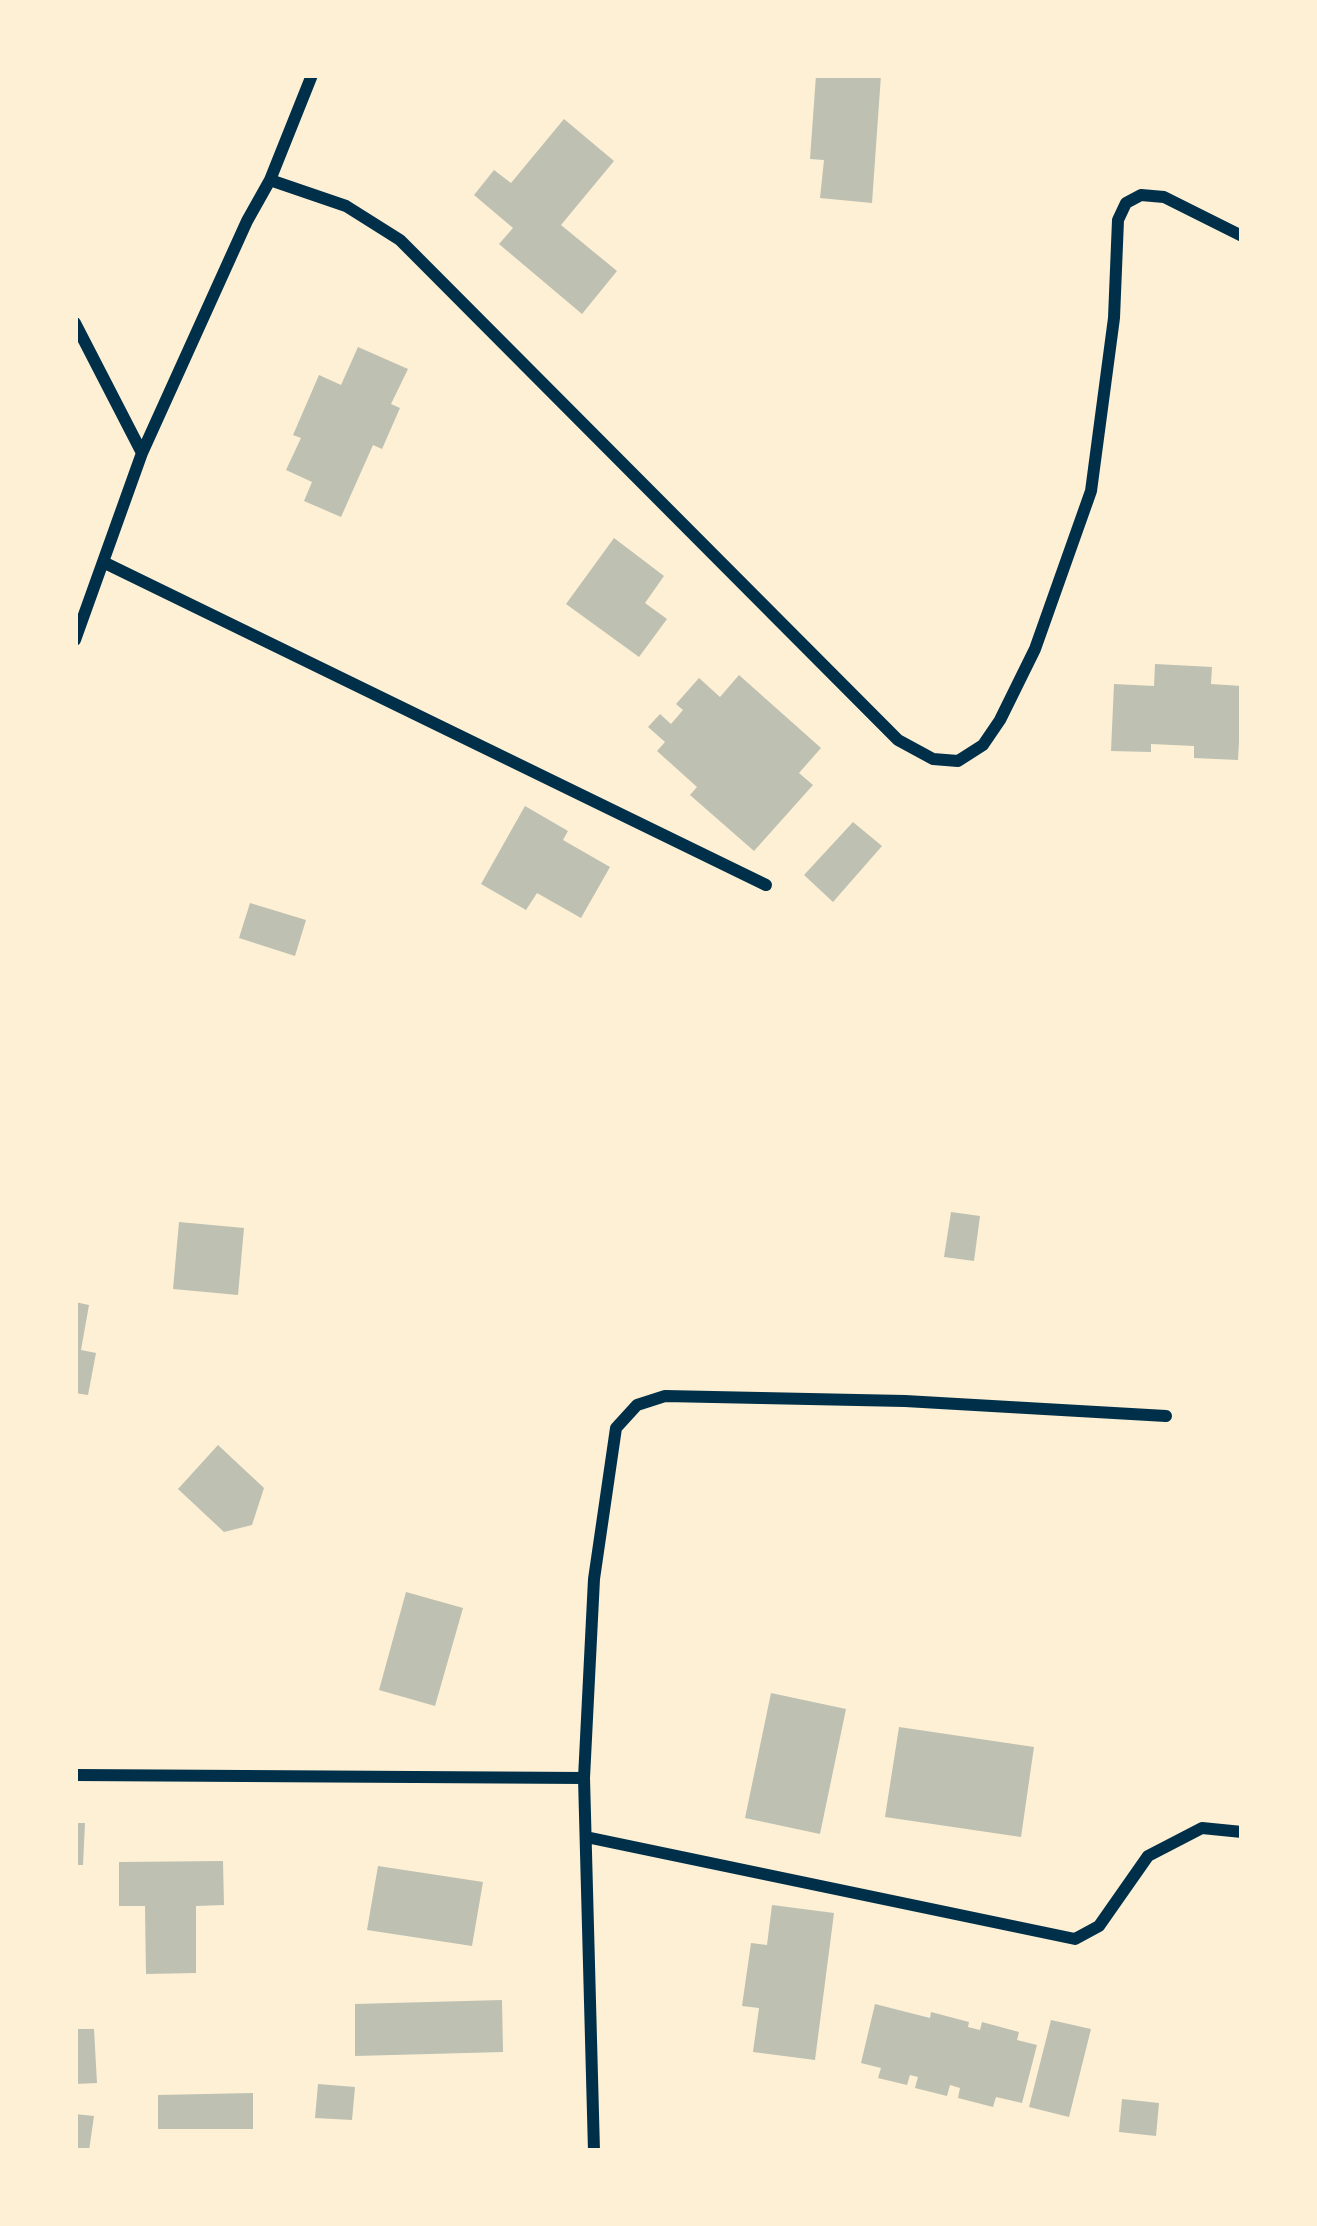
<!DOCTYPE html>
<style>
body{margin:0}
#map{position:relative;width:1317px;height:2226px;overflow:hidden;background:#fdf0d5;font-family:"Public Sans",sans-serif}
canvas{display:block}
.frame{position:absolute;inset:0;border:78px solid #fdf0d5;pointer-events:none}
</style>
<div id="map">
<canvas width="1317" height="2226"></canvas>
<div class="frame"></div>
</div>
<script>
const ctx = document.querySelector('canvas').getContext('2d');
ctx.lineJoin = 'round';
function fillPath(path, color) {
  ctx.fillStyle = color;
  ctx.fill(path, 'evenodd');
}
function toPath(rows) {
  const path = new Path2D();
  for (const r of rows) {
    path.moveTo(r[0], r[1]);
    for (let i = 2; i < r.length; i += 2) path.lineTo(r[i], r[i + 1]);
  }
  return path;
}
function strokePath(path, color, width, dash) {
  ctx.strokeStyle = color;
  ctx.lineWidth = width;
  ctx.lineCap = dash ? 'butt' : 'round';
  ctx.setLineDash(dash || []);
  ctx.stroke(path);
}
const building = toPath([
 [816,75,881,75,872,203,820,198,824,160,810,159],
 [564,119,614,161,561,225,617,271,582,314,499,244,513,228,474,195,494,170,511,183],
 [358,347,408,369,391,404,400,408,382,449,373,445,341,517,304,501,312,482,286,470,301,438,293,435,319,375,341,385],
 [614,538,664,576,645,603,667,619,639,657,566,604],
 [1155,664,1212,667,1211,684,1242,686,1238,760,1194,758,1194,746,1151,744,1151,752,1111,751,1114,684,1154,686],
 [739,675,821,748,799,773,813,785,754,851,690,795,697,787,657,751,665,742,648,727,660,714,671,724,683,710,676,704,699,678,720,697],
 [525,806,568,831,563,840,610,867,581,918,537,893,526,910,481,884],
 [853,822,882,846,833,902,804,875],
 [250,903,306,920,295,956,239,938],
 [951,1212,980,1216,974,1261,944,1257],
 [179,1222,244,1228,238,1295,173,1289],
 [75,1302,89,1305,81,1350,96,1353,88,1395,75,1393],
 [218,1445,264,1488,252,1525,224,1532,178,1489],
 [406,1592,463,1608,435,1706,379,1690],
 [771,1693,846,1709,820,1834,745,1818],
 [899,1727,1034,1747,1021,1837,885,1817],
 [75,1823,85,1823,83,1865,75,1865],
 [223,1861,224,1905,196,1906,196,1973,146,1974,145,1906,119,1906,119,1862],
 [378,1866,483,1882,472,1946,367,1930],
 [772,1905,834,1913,815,2060,753,2052,759,2008,742,2006,751,1943,767,1945],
 [502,2000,503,2052,355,2056,355,2004],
 [875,2004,930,2018,931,2012,969,2022,968,2027,980,2030,982,2022,1019,2032,1017,2040,1037,2045,1022,2103,996,2097,993,2107,958,2098,960,2088,950,2085,947,2096,915,2088,918,2077,910,2075,907,2085,878,2078,881,2068,861,2063],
 [1051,2020,1091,2029,1069,2117,1029,2107],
 [75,2029,94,2029,97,2083,75,2084],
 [318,2084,355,2087,352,2120,315,2118],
 [253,2093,253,2129,158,2129,158,2095],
 [1122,2099,1159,2103,1156,2136,1119,2132],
 [75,2114,94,2116,89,2151,75,2151]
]);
const minor = toPath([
 [270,180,312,75],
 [75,323,142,453],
 [103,562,766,885],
 [75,640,142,453,247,221,270,180,346,206,400,240,898,740,933,759,958,761,983,745,1000,720,1035,649,1091,491,1114,318,1118,220,1126,203,1141,195,1164,197,1242,236],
 [75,1775,584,1778],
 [586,1837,1075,1939,1099,1926,1148,1856,1202,1828,1242,1832],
 [594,2151,584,1778,594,1579,616,1428,637,1405,665,1396,905,1401,1166,1416]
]);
fillPath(building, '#bec0b2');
strokePath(minor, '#003049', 12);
</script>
